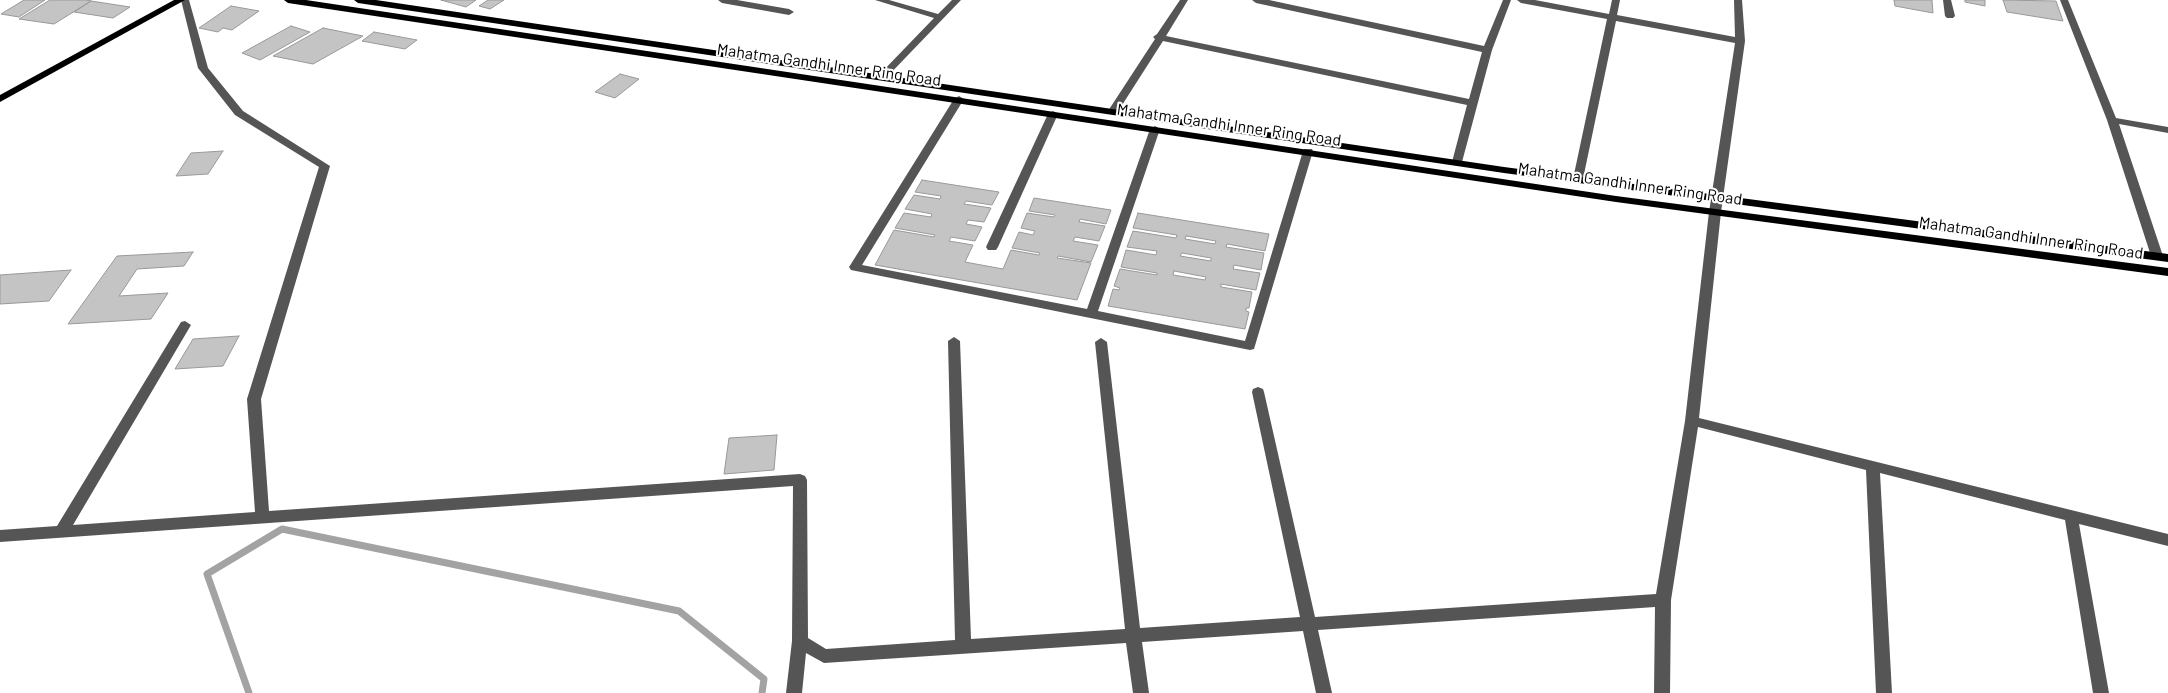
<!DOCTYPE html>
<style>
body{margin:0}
canvas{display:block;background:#fff}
</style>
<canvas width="2168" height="693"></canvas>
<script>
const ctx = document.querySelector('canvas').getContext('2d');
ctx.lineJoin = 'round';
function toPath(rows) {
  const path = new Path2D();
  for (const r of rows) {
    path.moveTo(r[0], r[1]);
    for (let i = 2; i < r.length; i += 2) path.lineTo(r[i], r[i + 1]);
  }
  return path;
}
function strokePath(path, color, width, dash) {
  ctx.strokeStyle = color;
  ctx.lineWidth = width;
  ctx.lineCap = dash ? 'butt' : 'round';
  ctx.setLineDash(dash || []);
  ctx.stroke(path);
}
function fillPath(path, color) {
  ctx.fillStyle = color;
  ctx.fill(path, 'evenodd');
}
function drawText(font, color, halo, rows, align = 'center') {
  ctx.font = font + ' Barlow,sans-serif';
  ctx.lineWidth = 4;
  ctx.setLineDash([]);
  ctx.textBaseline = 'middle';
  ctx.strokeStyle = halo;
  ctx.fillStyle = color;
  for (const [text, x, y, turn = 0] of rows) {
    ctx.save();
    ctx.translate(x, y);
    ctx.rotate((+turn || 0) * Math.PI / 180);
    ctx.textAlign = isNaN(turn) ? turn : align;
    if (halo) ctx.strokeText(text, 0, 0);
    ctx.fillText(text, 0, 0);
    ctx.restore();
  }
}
const stream = toPath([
 [249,693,207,574,282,529,679,611,764,679,762,693]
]);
const building = toPath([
 [24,0,45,0,19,17,1,14,24,0],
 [50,0,86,0,91,1,54,24,19,19,50,0],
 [441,0,476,0,466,7,441,0],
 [488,0,504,0,490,9,479,6,488,0],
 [1894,0,1932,0,1933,13,1895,6,1894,0],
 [1965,0,1985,0,1985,6,1965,2,1965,0],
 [2003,0,2056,1,2063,21,2007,12,2003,0],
 [91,1,130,7,113,18,74,12,91,1],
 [231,6,259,11,232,30,223,28,218,32,199,28,231,6],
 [291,26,310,32,260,60,242,53,291,26],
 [323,28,363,36,313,64,273,56,323,28],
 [374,32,417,40,405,49,362,41,374,32],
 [620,74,639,79,615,98,595,92,620,74],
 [223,151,208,174,176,176,191,153,223,151],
 [922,180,999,192,992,205,966,201,964,204,991,208,984,222,968,220,966,224,982,227,975,241,951,237,949,241,973,245,965,262,1003,269,1011,250,1039,255,1040,253,1012,248,1019,232,1033,235,1035,231,1021,228,1027,213,1054,217,1055,215,1029,211,1034,198,1111,210,1106,224,1080,219,1079,222,1105,226,1099,241,1075,237,1073,241,1098,245,1091,262,1058,256,1057,258,1091,263,1077,300,875,265,894,230,934,237,935,235,895,228,904,213,931,217,932,214,905,209,914,195,940,199,941,196,915,192,922,180],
 [1138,213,1269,234,1265,251,1227,244,1226,247,1264,253,1261,270,1234,265,1233,269,1260,273,1256,290,1221,284,1221,287,1252,292,1249,308,1246,308,1246,311,1249,312,1245,329,1108,306,1113,289,1119,290,1120,288,1114,286,1120,269,1157,275,1157,273,1121,267,1126,250,1156,255,1157,251,1127,247,1133,231,1176,238,1177,235,1133,228,1138,213],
 [1186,236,1216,241,1215,244,1185,239,1186,236],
 [1182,253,1211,258,1211,261,1180,256,1182,253],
 [1174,271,1206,277,1205,280,1173,275,1174,271],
 [193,252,184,266,137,269,119,296,168,293,151,319,68,324,117,256,193,252],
 [71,270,49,301,0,304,0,275,71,270],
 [239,336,223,366,175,369,193,339,239,336],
 [777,435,774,470,724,474,729,438,777,435]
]);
const minor = toPath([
 [181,0,189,0,208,68,243,111,330,166,261,399,269,511,800,474,805,476,807,480,808,638,826,649,955,640,948,341,954,337,960,341,971,639,1125,629,1095,342,1101,338,1107,342,1140,628,1300,617,1252,392,1253,389,1258,387,1263,389,1264,392,1315,617,1656,594,1685,421,1709,212,1735,43,1616,21,1583,179,1578,182,1573,179,1607,19,1521,3,1517,0,1535,0,1609,14,1612,0,1620,0,1617,15,1735,37,1734,0,1742,0,1745,41,1721,212,1699,418,2168,534,2168,546,2079,524,2109,693,2093,693,2065,520,1880,473,1892,693,1876,693,1866,470,1698,427,1671,600,1670,693,1654,693,1655,607,1318,630,1332,693,1316,693,1303,631,1142,642,1149,693,1133,693,1126,643,824,663,806,653,802,693,786,693,792,641,793,486,0,542,0,530,57,526,181,322,185,321,191,325,73,525,255,512,247,399,319,167,235,115,198,68,181,0],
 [718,0,737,0,789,9,794,12,789,15,722,3,718,0],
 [875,0,889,0,938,14,952,0,961,0,885,79,882,80,877,77,879,75,934,18,875,0],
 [1180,0,1188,0,1166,36,1469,99,1482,52,1256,3,1252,0,1269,0,1484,46,1503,0,1511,0,1492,50,1462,162,1457,165,1452,162,1467,105,1163,41,1117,113,1109,113,1108,111,1155,39,1153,37,1157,34,1180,0],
 [1943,0,1951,0,1955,16,1953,18,1947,18,1945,16,1943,0],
 [2060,0,2068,0,2116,118,2168,127,2168,133,2119,124,2163,256,2161,259,2153,259,2151,256,2107,120,2060,0],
 [959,96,964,99,862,265,1087,309,1150,129,1155,126,1160,129,1098,311,1245,341,1303,151,1304,149,1312,149,1313,151,1254,349,1250,350,851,270,849,267,851,264,954,99,959,96],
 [1053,111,1058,114,998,247,996,250,988,250,986,247,1048,114,1053,111]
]);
const major = toPath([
 [174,0,185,0,0,102,0,95,174,0],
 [284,0,306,0,1616,196,2168,268,2168,276,1616,202,288,3,284,0],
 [354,0,376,0,1504,167,2168,254,2168,262,1504,173,358,3,354,0]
]);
const streetNames = [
 ["Mahatma Gandhi Inner Ring Road",829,65,8],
 ["Mahatma Gandhi Inner Ring Road",1229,125,8],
 ["Mahatma Gandhi Inner Ring Road",1630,184,8],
 ["Mahatma Gandhi Inner Ring Road",2031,238,8]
];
strokePath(stream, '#a3a3a3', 7);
fillPath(building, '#c4c4c4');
strokePath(building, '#999', 1);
fillPath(minor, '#555');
fillPath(major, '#000');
drawText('16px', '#000', '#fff', streetNames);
</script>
